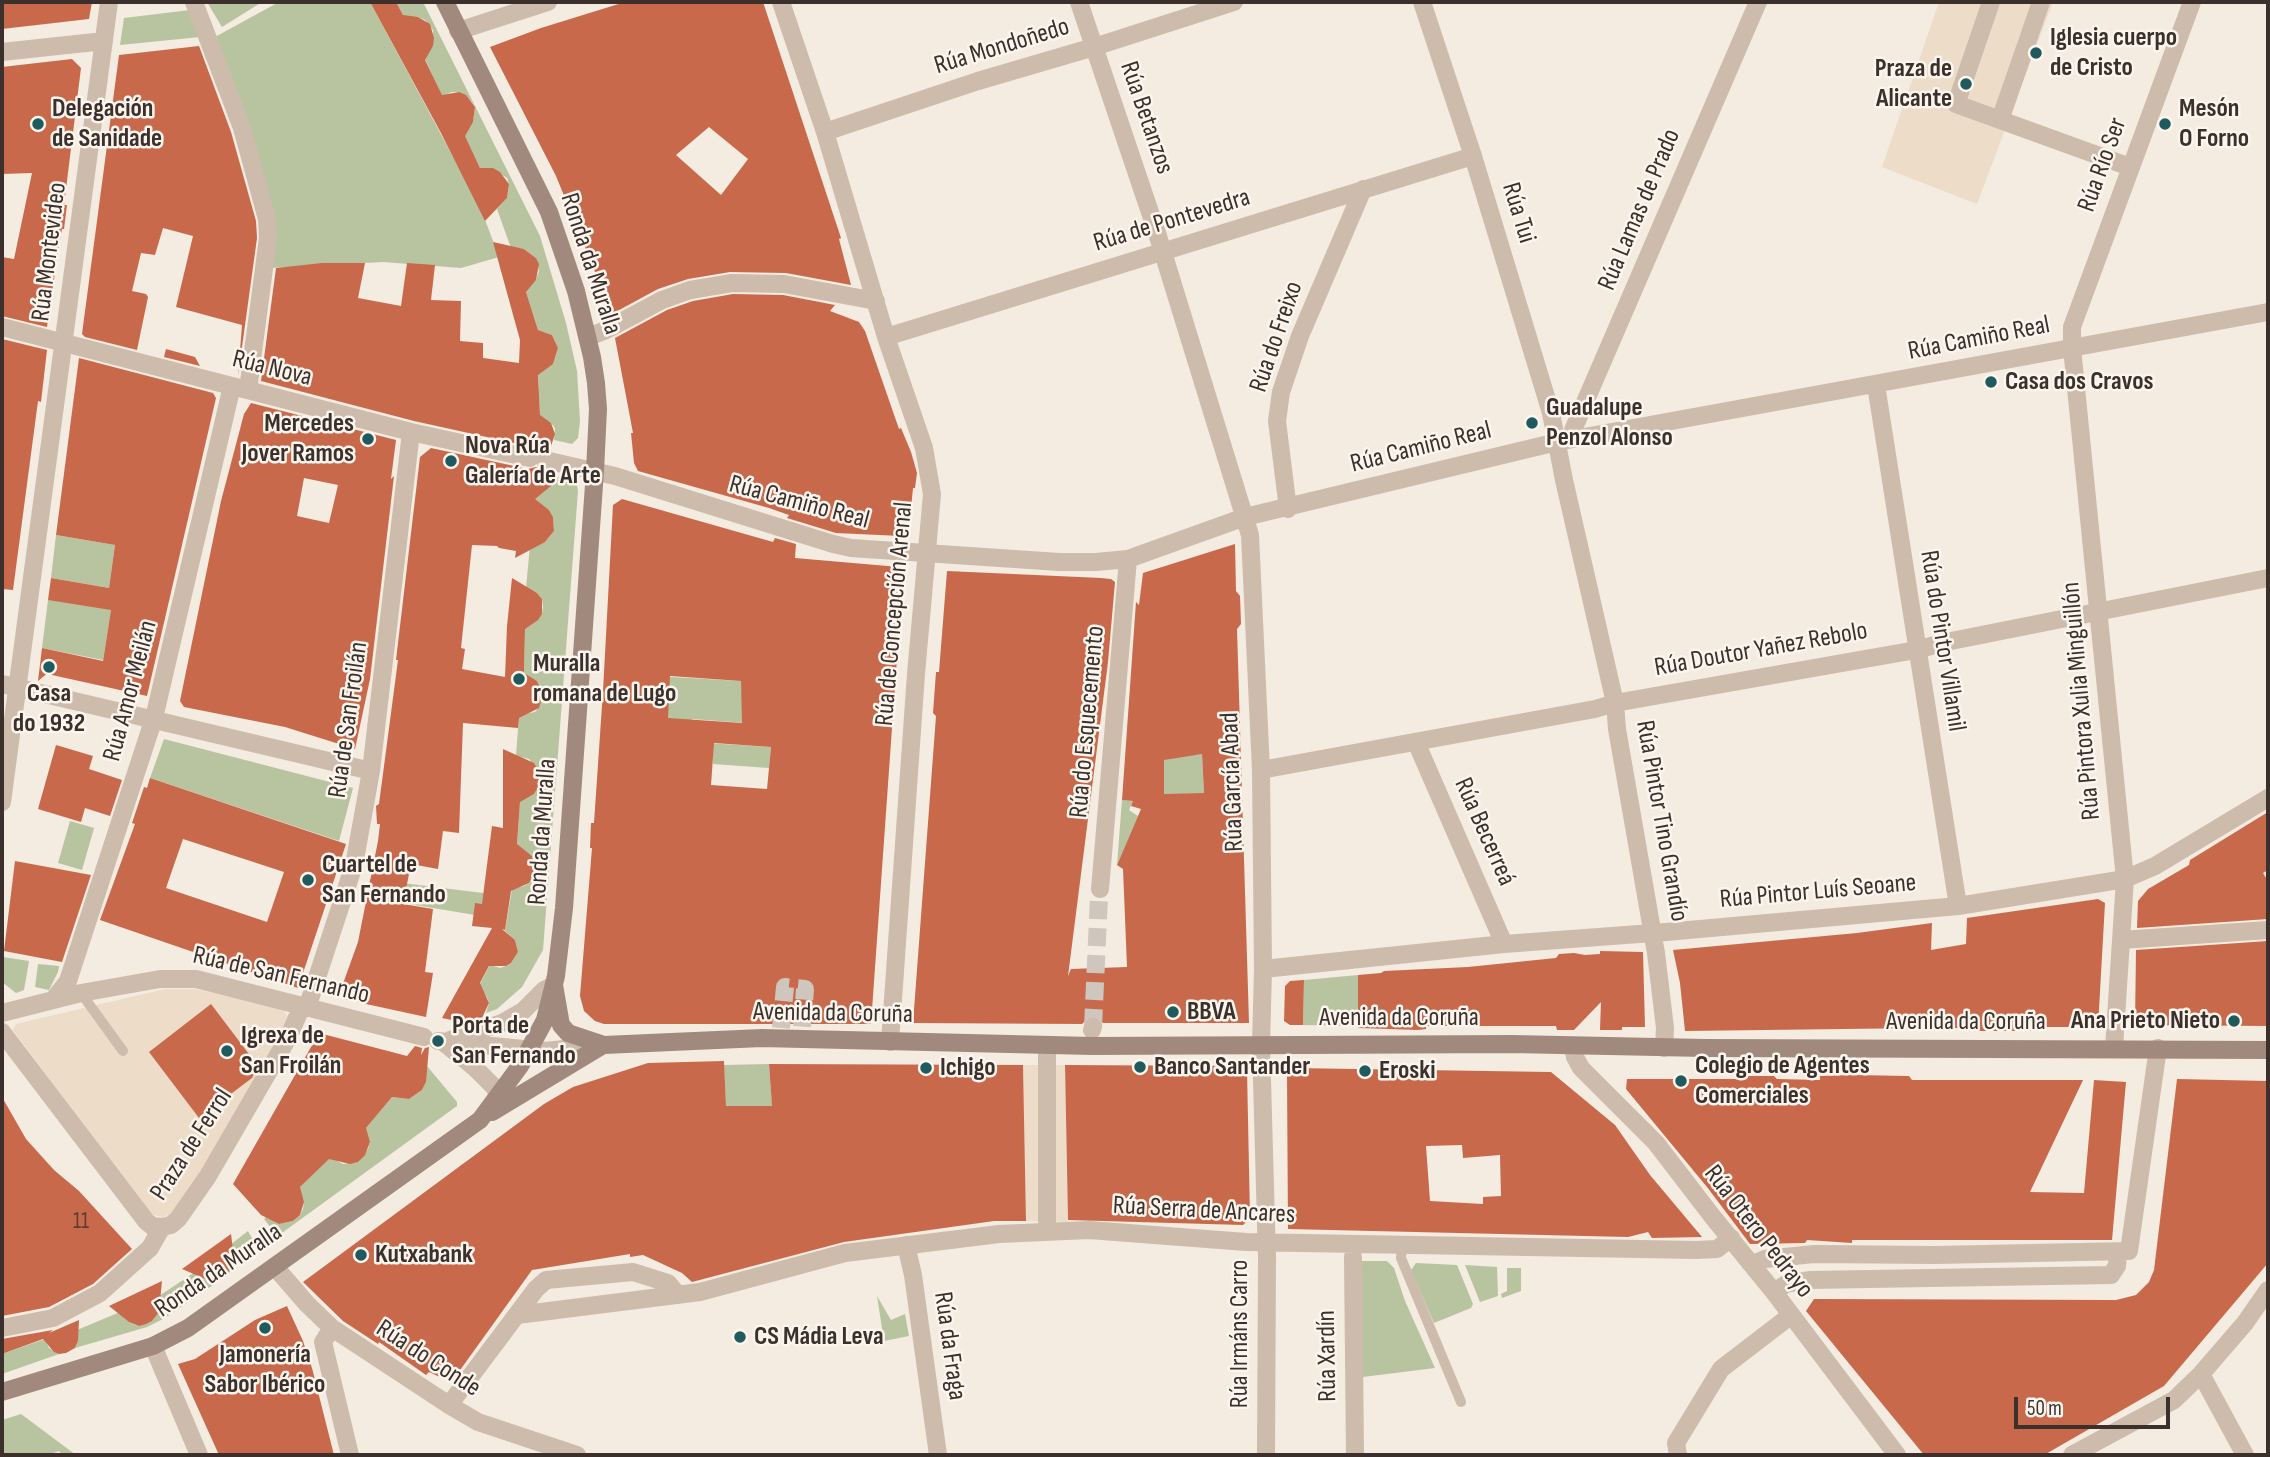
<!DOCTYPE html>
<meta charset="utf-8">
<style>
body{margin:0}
#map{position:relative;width:2270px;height:1457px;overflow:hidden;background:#f4ebe1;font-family:"Sofia Sans Condensed",sans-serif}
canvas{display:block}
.frame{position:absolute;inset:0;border:4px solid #3b302b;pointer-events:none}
.scale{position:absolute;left:2014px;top:1397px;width:156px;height:32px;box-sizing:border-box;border:4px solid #3b302b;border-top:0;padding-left:9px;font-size:21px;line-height:24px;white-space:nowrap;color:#3b302b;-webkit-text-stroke:5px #fbf5ee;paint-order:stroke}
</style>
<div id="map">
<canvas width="2270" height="1457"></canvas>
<div class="frame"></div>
<div class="scale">50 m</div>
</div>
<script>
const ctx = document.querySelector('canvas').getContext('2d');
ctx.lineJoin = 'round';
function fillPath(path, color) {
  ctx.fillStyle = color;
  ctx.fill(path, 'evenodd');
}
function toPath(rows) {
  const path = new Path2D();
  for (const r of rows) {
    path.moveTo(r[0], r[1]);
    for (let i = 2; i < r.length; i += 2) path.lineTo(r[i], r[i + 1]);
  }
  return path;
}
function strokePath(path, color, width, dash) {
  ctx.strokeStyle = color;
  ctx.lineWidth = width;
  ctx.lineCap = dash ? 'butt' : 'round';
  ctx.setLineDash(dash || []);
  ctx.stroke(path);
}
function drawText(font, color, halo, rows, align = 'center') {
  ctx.font = font + ' "Sofia Sans Condensed",sans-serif';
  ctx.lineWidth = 5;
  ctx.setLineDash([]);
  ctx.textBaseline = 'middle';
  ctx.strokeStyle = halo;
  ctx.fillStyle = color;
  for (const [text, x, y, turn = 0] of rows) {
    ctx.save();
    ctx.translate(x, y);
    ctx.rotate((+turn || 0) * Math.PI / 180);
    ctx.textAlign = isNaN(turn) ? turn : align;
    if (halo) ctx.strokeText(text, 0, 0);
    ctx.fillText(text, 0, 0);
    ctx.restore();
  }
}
const green = toPath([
 [207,2,262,2,222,27],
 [279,2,370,2,481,209,499,257,461,268,383,262,270,268,215,37],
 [396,2,423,2,540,236,566,323,577,371,580,421,578,438,572,444,554,440,555,428,551,423,540,418,538,371,553,364,558,348,552,335,538,330,525,289,536,280,539,271,536,258,524,249,511,248,497,209,507,198,509,184,507,178,493,169,481,170,463,133,473,122,475,107,471,101,459,92,452,92,442,96,424,57,433,46,433,30,425,20,418,17,404,17],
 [190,10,200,37,120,45,124,18],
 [555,476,572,480,577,484,578,491,543,950,522,987,497,1009,486,1013,489,1003,487,997,479,986,490,965,500,968,506,966,511,963,518,952,515,940,505,931,512,889,524,886,529,883,535,872,532,856,517,845,520,801,534,794,540,782,540,774,529,759,516,756,519,715,535,712,539,707,543,694,537,681,524,675,525,626,542,614,543,607,542,599,537,593,526,588,530,546,545,542,554,531,553,517,549,510,535,503,535,492,551,485],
 [56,535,115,545,109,588,51,578],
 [113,599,103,660,42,648,48,600],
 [654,676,741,681,742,697,773,725,692,719,690,742,771,747,769,768,713,764,713,753,667,740],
 [164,739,353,788,339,841,150,778],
 [1202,754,1204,793,1164,801,1158,757],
 [1122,800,1133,801,1129,810,1138,816,1117,865],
 [70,821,94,828,82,870,58,863],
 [370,879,491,894,487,917,403,903,366,900],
 [3,957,29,961,24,990,16,993,2,982],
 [38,964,59,966,58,972,49,990,35,987],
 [1358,975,1358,1026,1303,1025,1304,980],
 [422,1060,457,1102,457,1106,279,1235,275,1233,264,1219,267,1216,279,1224,293,1221,300,1215,303,1209,304,1202,298,1189,330,1157,343,1164,358,1162,368,1149,370,1142,365,1129,392,1097,409,1099,422,1090,426,1082],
 [769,1064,773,1117,743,1106,726,1106,724,1065],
 [248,1231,254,1242,247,1259,209,1288,165,1318,147,1327,75,1348,78,1341,77,1330,120,1312,124,1318,133,1324,139,1326,152,1321,161,1307,159,1296,195,1272,208,1280,222,1277,232,1265,234,1258,230,1245],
 [1359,1261,1387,1261,1394,1268,1405,1301,1435,1368,1355,1378],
 [1416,1263,1457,1265,1473,1304,1471,1308,1434,1323,1411,1270],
 [1465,1265,1497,1267,1498,1296,1480,1302],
 [1507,1268,1521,1268,1521,1291,1502,1298,1501,1294,1507,1291],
 [877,1296,891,1320,905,1314,909,1336,884,1341],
 [45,1339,49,1348,59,1354,2,1374,2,1354],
 [21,1414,76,1455,62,1455,59,1451,47,1455,2,1455,2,1420]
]);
const plaza = toPath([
 [1939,2,2053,2,1977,204,1882,167],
 [165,989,195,989,282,1008,292,1023,272,1060,174,1213,162,1217,150,1214,13,1030,16,1024],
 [1023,1065,1065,1065,1068,1222,1026,1221]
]);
const building = toPath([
 [2,2,92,2,89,19,2,29],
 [370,2,396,2,403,15,418,17,430,24,434,38,433,46,425,60,442,95,459,92,466,95,475,107,473,122,465,136,480,168,493,168,500,172,509,184,507,198,485,221,441,133],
 [625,2,763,2,841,238,839,239,851,285,786,273,730,272,688,279,658,289,608,316,594,269,556,176,490,47,541,28],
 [709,127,748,159,721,195,676,155],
 [199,46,231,132,256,221,257,238,238,376,242,325,176,307,193,236,163,228,155,255,141,253,132,291,146,294,148,297,137,350,85,337,82,334,119,55],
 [72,59,81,68,64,205,67,205,64,229,62,229,59,245,47,327,2,316,2,257,14,259,32,173,2,174,2,67],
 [493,242,524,249,536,258,539,264,536,280,526,292,538,330,552,335,558,348,553,364,538,375,540,415,551,423,555,434,551,446,548,449,539,451,532,447,414,421,261,381,276,268,322,263,365,263,358,298,401,306,407,263,435,265,431,300,461,301,460,341,483,343,483,358,519,363,520,340],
 [733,294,783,295,835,305,830,311,859,322,865,331,899,429,901,428,911,452,917,473,915,488,913,488,909,529,901,536,836,533,787,518,789,515,769,508,638,471,634,463,631,433,633,433,615,338,667,310,693,301],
 [2,339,47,350,41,402,38,401,13,590,2,589],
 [166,349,195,357,200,366,164,357],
 [79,358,213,393,216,398,147,696,52,675,49,672,38,681,42,648,103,661,111,610,48,600,51,578,109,588,115,545,56,535],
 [251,403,396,440,391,479,394,476,370,679,355,749,285,727,184,707,180,701,221,501,244,414],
 [304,478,338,485,329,523,297,516],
 [431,448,528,469,536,467,542,471,541,476,557,481,535,499,549,510,553,517,554,531,545,542,515,558,516,551,499,548,497,546,472,545,461,648,465,649,462,669,505,677,507,626,512,578,537,593,542,599,542,614,538,620,525,629,524,673,537,681,543,694,539,708,519,718,518,728,463,723,459,833,443,831,438,869,411,864,403,904,433,909,425,972,433,973,426,1017,343,999,340,992,358,942,378,841,380,824,377,824,376,806,379,804,398,660,396,660,420,457],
 [622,499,773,542,775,538,796,544,795,558,899,567,903,573,871,1024,604,1024,595,1021,584,1011,580,996,592,848,590,848,591,823,594,823,603,691,613,505],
 [670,676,741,681,742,723,668,718],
 [714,743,771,747,767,789,711,785],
 [1235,544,1236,591,1240,596,1241,624,1237,629,1249,1023,1103,1023,1097,1017,1091,1016,1082,1024,913,1023,936,716,933,713,936,672,939,672,947,571,1101,578,1111,579,1115,582,1108,662,1068,976,1071,969,1127,967,1123,869,1117,865,1141,809,1131,806,1133,801,1122,800,1136,602,1139,605,1143,573],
 [1202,754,1204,793,1164,794,1164,760],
 [56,745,93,756,89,769,122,780,110,816,85,808,81,822,38,809],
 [503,749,534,763,540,774,541,782,534,794,520,802,517,844,532,856,535,872,529,883,511,891,505,930,502,929,515,940,518,952,511,963,506,966,489,966,480,983,489,1003,482,1018,467,1023,442,1018,492,928,472,926,475,903,482,904,492,826,503,828],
 [150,778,346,844,298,988,100,920,135,824,132,823,144,787,147,788],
 [183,839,284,872,267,922,166,888],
 [2268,812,2268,870,2263,873,2268,881,2268,919,2137,928,2138,901,2148,889,2189,865,2190,860],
 [15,861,91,875,62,962,4,951],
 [2098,899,2105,903,2098,1027,2032,1027,2033,1031,1966,1031,1965,1028,1922,1028,1685,1031,1680,983,1673,950,1857,933,1932,923,1931,950,1966,944,1967,918],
 [2268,941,2268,1026,2135,1025,2136,950],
 [1600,951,1643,952,1645,1027,1622,1027,1622,1030,1600,1030,1601,1002,1574,1030,1557,1030,1556,1026,1426,1026,1426,1029,1418,1030,1358,1028,1358,975,1381,973,1384,971,1468,967,1556,958,1559,954,1574,953,1585,955,1600,954],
 [1304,980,1303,1025,1290,1025,1284,1021,1285,986,1290,981],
 [211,1004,258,1066,252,1078,199,1118,149,1052],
 [319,1033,407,1056,415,1046,422,1048,421,1055,425,1048,429,1047,426,1082,422,1090,409,1099,392,1097,366,1128,370,1142,365,1155,358,1162,350,1164,329,1159,300,1187,304,1202,300,1215,293,1221,279,1224,261,1215,233,1184],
 [724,1061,726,1106,772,1106,769,1064,1023,1065,1026,1221,994,1221,844,1242,692,1282,682,1273,643,1255,630,1257,630,1254,532,1270,458,1373,444,1379,429,1372,426,1375,379,1342,378,1344,375,1342,343,1321,303,1282,544,1104,573,1087,648,1063],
 [1065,1065,1241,1066,1247,1070,1250,1218,1243,1225,1068,1220],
 [1292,1068,1551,1072,1615,1125,1650,1175,1702,1237,1652,1238,1648,1232,1628,1237,1288,1229,1287,1075],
 [1462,1145,1463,1158,1500,1155,1501,1196,1483,1197,1483,1204,1430,1201,1426,1146],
 [1854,1075,1909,1076,1912,1080,2083,1080,2030,1192,2084,1193,2094,1080,2126,1082,2112,1240,1852,1240,1852,1243,1807,1240,1805,1243,1750,1244,1707,1187,1626,1089,1627,1079,1741,1079,1741,1076,1774,1076,1777,1079,1820,1080,1820,1076],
 [2177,1079,2268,1081,2268,1263,2164,1386,2044,1455,1924,1455,1806,1311,1814,1299,2116,1300,2136,1295,2149,1282,2154,1270],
 [2,1097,26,1139,54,1170,79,1191,132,1249,93,1284,49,1307,2,1316],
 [231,1234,234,1258,228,1273,222,1277,208,1280,182,1269],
 [162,1281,159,1312,152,1321,146,1324,139,1326,129,1322,109,1306],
 [287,1306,303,1341,312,1368,334,1455,219,1455,178,1364,195,1359,255,1320],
 [79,1320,78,1341,75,1348,66,1353,59,1354,54,1352,43,1339,2,1354,2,1339,53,1330,49,1333]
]);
const streetTunnel = toPath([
 [1093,1027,1099,897],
 [781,1028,785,987,805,989,802,1028]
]);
const lane = toPath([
 [81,993,123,1051],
 [1402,1245,1401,1258,1461,1402]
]);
const street = toPath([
 [194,2,242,128,267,219,268,238,248,390],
 [781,2,825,132,886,337,924,448,932,494,916,674,890,1042],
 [1079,2,1157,233,1250,535,1261,770,1263,969,1261,1045,1267,1258,1266,1455],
 [1422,2,1473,156,1551,413,1564,480,1615,703,1617,729,1656,953,1665,1028,1664,1048],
 [1991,2,1956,104,2130,167],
 [458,31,548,2],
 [2,52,104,41],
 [2000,120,2041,2],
 [825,132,978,81,1094,47,1234,2],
 [2,327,411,432,530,458],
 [588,337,606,330,662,300,690,290,732,283,784,284,876,301],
 [886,337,1473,156],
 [1876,385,1958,906],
 [1573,439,1573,430,1758,2],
 [545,460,615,476,833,544,851,548,1059,562,1096,562,1128,559,1245,517,1557,442,2268,312],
 [1288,509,1277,421,1281,392,1300,336,1363,189],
 [2,684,371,771],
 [1416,742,1504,944],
 [1261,770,1595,709,1615,703,1916,650,1946,642,2268,578],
 [2,802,109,2],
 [1100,889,1128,559],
 [2121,940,2268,930],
 [1263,969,1504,944,1666,932,1958,906,2125,879,2155,866,2268,798],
 [53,1000,68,981,154,718,232,386],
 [307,1008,354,865,371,771,411,432],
 [2,1013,81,993,160,979,196,979,424,1037],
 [1092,1030,1093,1027],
 [2,1032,146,1221,152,1226,162,1227,171,1225,178,1219,208,1176,288,1038,302,1006],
 [450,1040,502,1023,523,1011,544,990,554,985],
 [438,1041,545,1051,603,1045],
 [443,1042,474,1067,494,1087,499,1096],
 [1047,1045,1047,1221],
 [1573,1047,1575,1057,1581,1068,1656,1143,1712,1216,1774,1292,1897,1455],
 [2114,1048,2125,879,2072,348,2072,327,2192,2],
 [906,1245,913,1275,938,1455],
 [1353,1257,1355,1455],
 [1752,1265,1765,1259,1814,1254,1935,1255,2129,1251,2158,1048],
 [275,1267,307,1304,332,1328,449,1405,478,1422,577,1455],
 [1774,1292,1786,1284,1809,1280,2111,1275,2117,1266,2118,1252],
 [517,1315,700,1292,845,1253,999,1234,1089,1230,1246,1242,1696,1250,1717,1249,1731,1238],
 [2,1328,53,1318,100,1293,150,1248,162,1227],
 [332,1328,323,1342,350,1455],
 [153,1346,199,1455],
 [2201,1374,2245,1455],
 [449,1405,536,1289,546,1280,633,1272,668,1283,678,1295],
 [1678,1455,1676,1443,1721,1369,1790,1316],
 [2072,1455,2174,1400,2201,1374,2245,1323,2268,1290]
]);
const secondary = toPath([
 [554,985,561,1025,568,1033,604,1045,762,1038,1092,1046,1512,1044,1705,1048,2268,1050],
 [492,1112,603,1045],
 [2,1392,153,1346,188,1328,480,1120,520,1066,545,1020,556,976,564,908,595,471,598,409,596,383,592,357,576,291,549,212,445,2]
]);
const markers = [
 [2036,53,7,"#1f5a5e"],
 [1966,84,7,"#1f5a5e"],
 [38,124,7,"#1f5a5e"],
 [2165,124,7,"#1f5a5e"],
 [1991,382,7,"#1f5a5e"],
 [1532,423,7,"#1f5a5e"],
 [368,439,7,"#1f5a5e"],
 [451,461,7,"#1f5a5e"],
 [49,667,7,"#1f5a5e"],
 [519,679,7,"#1f5a5e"],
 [308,880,7,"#1f5a5e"],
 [1173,1012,7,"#1f5a5e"],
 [2234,1021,7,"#1f5a5e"],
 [438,1041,7,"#1f5a5e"],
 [227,1051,7,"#1f5a5e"],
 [1140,1067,7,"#1f5a5e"],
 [926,1068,7,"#1f5a5e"],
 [1365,1071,7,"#1f5a5e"],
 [1681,1081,7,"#1f5a5e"],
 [361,1255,7,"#1f5a5e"],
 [265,1328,7,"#1f5a5e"],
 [740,1337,7,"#1f5a5e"]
];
const numberNames = [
 ["11",81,1222]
];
const poiNames = [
 ["Iglesia cuerpo",2050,38],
 ["de Cristo",2050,68],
 ["Praza de",1952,69,"right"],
 ["Alicante",1952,99,"right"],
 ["Delegación",52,109],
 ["de Sanidade",52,139],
 ["Mesón",2179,109],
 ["O Forno",2179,139],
 ["Casa dos Cravos",2005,382],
 ["Guadalupe",1546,408],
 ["Penzol Alonso",1546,438],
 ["Mercedes",354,424,"right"],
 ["Jover Ramos",354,454,"right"],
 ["Nova Rúa",465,446],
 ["Galería de Arte",465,476],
 ["Muralla",533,664],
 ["romana de Lugo",533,694],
 ["Casa",49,694,"center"],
 ["do 1932",49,724,"center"],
 ["Cuartel de",322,865],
 ["San Fernando",322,895],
 ["BBVA",1187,1012],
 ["Ana Prieto Nieto",2220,1021,"right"],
 ["Porta de",452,1026],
 ["San Fernando",452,1056],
 ["Igrexa de",241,1036],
 ["San Froilán",241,1066],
 ["Colegio de Agentes",1695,1066],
 ["Comerciales",1695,1096],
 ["Banco Santander",1154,1067],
 ["Ichigo",940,1068],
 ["Eroski",1379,1071],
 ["Kutxabank",375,1255],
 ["CS Mádia Leva",754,1337],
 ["Jamonería",265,1355,"center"],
 ["Sabor Ibérico",265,1385,"center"]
];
const streetNames = [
 ["Rúa Mondoñedo",1002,47,-17],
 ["Rúa Betanzos",1146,118,71],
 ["Rúa Río Ser",2103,165,-70],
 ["Rúa Lamas de Prado",1640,210,-67],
 ["Rúa Tui",1518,213,73],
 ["Rúa de Pontevedra",1172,221,-17],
 ["Rúa Montevideo",50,252,-83],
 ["Ronda da Muralla",590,264,72],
 ["Rúa do Freixo",1277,337,-71],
 ["Rúa Camiño Real",1979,339,-11],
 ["Rúa Nova",272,369,14],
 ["Rúa Camiño Real",1421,448,-14],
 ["Rúa Camiño Real",799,503,15],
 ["Rúa de Concepción Arenal",895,614,-85],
 ["Rúa do Pintor Villamil",1942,641,81],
 ["Rúa Doutor Yañez Rebolo",1761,650,-10],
 ["Rúa Amor Meilán",131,691,-75],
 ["Rúa Pintora Xulia Minguillón",2082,701,-95],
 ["Rúa de San Froilán",349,720,-82],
 ["Rúa do Esquecemento",1088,722,-85],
 ["Rúa García Abad",1233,782,-92],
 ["Rúa Pintor Tino Grandío",1661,821,80],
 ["Ronda da Muralla",543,832,-86],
 ["Rúa Becerreá",1484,832,66],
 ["Rúa Pintor Luís Seoane",1818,892,-5],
 ["Rúa de San Fernando",281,976,13],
 ["Avenida da Coruña",833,1014,1],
 ["Avenida da Coruña",1399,1018],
 ["Avenida da Coruña",1966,1022],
 ["Praza de Ferrol",192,1145,-57],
 ["Rúa Serra de Ancares",1204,1211,3],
 ["Rúa Otero Pedrayo",1758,1232,52],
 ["Ronda da Muralla",219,1271,-34],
 ["Rúa Irmáns Carro",1240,1334,-90],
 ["Rúa da Fraga",949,1346,82],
 ["Rúa Xardín",1328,1356,-91],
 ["Rúa do Conde",428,1359,33]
];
fillPath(green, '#b8c4a0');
fillPath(plaza, '#ecdcc8');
fillPath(building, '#c8694b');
strokePath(streetTunnel, '#cfc6bd', 18, [18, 9]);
strokePath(lane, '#cdbbac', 10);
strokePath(street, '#cdbbac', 18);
strokePath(secondary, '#a18a7d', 18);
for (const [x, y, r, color] of markers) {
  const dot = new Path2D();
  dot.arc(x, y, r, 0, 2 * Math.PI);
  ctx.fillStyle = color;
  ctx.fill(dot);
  strokePath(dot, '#fbf5ee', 2.5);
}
drawText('23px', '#5e3e33', null, numberNames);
drawText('bold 26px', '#3b302b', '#fbf5ee', poiNames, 'left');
drawText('26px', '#3b302b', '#fbf5ee', streetNames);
</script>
